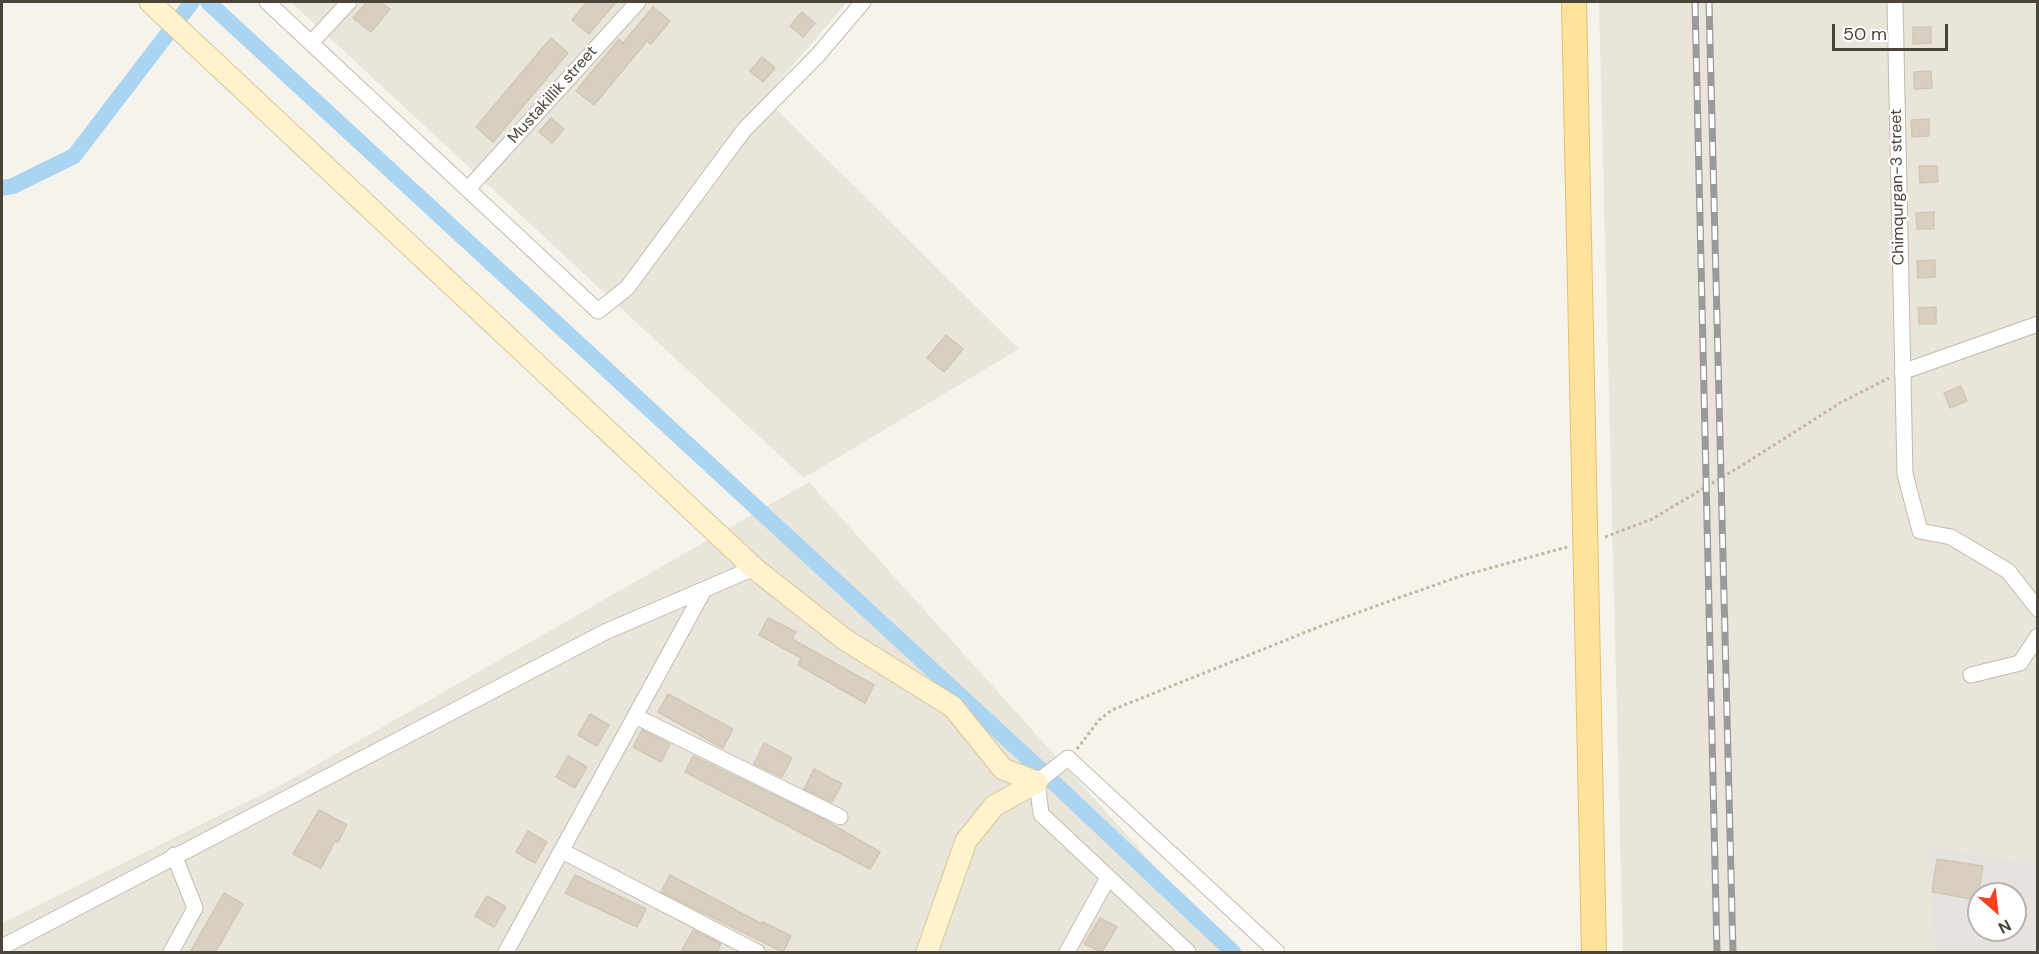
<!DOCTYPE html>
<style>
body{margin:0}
#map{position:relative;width:2039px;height:954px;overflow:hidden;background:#f6f3ec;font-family:"DM Sans",sans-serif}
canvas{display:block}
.frame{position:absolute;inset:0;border:3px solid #4b4439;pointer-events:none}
.north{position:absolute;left:1967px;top:882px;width:60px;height:60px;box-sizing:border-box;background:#fff;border:2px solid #b7b4b0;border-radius:50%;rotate:152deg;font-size:16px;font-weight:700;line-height:24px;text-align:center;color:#4b4439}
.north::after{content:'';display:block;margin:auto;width:21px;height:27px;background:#fc3f1d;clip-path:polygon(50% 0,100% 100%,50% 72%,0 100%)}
.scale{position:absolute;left:1832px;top:24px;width:116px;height:27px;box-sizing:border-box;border:3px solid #4b4439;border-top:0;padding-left:8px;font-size:18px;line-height:21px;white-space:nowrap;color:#4b4439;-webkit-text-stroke:4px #fff;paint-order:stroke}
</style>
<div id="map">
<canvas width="2039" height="954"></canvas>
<div class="frame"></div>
<div class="north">N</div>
<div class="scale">50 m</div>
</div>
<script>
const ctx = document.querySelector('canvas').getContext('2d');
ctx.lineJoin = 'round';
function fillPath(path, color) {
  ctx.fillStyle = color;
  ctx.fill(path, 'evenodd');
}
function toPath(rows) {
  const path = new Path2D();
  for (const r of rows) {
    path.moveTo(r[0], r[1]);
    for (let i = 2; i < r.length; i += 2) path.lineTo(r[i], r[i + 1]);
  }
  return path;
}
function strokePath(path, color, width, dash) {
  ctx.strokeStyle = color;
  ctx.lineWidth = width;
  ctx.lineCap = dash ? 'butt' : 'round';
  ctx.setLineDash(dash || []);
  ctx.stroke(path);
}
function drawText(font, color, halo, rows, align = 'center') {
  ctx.font = font + ' "DM Sans",sans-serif';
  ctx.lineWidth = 4.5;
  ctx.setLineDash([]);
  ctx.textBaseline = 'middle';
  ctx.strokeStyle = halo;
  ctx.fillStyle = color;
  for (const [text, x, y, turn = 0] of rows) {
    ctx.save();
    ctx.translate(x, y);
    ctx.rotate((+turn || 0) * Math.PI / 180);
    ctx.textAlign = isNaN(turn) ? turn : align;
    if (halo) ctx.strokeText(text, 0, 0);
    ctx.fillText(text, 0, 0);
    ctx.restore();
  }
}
const residential = toPath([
 [291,2,847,2,765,98,1019,349,804,478],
 [1599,2,2037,2,2037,952,1623,952],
 [1979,894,2015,894,2015,930,1979,930],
 [809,482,1232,952,2,952,2,923,285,783]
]);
const industrial = toPath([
 [1927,847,2037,865,2037,952,1936,952],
 [1979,894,2015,894,2015,930,1979,930]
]);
const canal = toPath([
 [208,2,1030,760,1233,952],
 [2,188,13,186,74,156,192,2]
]);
const building = toPath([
 [367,2,380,2,390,9,371,32,353,18,367,2],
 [587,2,616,2,589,34,572,20,587,2],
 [653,7,670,21,651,44,647,41,594,105,576,91,619,39,623,43,653,7],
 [802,12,815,23,803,37,790,26,802,12],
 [1913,27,1931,27,1931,43,1913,44,1913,27],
 [551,38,568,53,493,142,476,127,551,38],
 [762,57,775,68,763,82,750,71,762,57],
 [1931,71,1932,88,1914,89,1914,72,1931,71],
 [551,118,564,129,552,143,539,132,551,118],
 [1929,119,1929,136,1912,137,1911,120,1929,119],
 [1919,166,1937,166,1938,182,1920,183,1919,166],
 [1934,212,1934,229,1917,229,1916,213,1934,212],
 [1935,260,1935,277,1918,278,1917,261,1935,260],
 [1936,307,1936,324,1919,324,1918,308,1936,307],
 [946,335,963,349,944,372,927,358,946,335],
 [1961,386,1967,401,1950,408,1944,393,1961,386],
 [768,618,796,632,792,639,874,685,865,703,798,665,801,658,759,635,768,618],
 [668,694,733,729,723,748,658,712,668,694],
 [590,714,609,725,597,746,578,735,590,714],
 [642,730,670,744,661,762,633,747,642,730],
 [764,743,792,758,782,777,754,764,764,743],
 [568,756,587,767,575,788,556,777,568,756],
 [693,756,823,819,880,852,870,869,685,772,693,756],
 [814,769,842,784,832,802,804,789,814,769],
 [319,810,347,825,338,842,335,841,321,868,293,854,319,810],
 [528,831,547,842,535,863,516,852,528,831],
 [1937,859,1983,866,1978,900,1932,892,1937,859],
 [575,875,646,909,637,927,565,893,575,875],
 [670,875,762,924,763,922,791,936,783,952,661,892,670,875],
 [224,893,243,904,222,941,215,952,190,952,224,893],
 [487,896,506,907,494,927,475,916,487,896],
 [1100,918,1117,927,1102,952,1084,944,1100,918],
 [693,930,721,944,717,952,681,952,693,930]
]);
const path = toPath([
 [1605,537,1652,519,1741,466,1840,403,1889,378],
 [1077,749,1099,720,1112,710,1321,626,1398,598,1461,576,1567,547]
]);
const street = toPath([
 [267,2,598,311,627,288,744,130,818,55,863,2],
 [1895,2,1905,474,1920,531,1951,537,2008,571,2038,609],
 [311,43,349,2],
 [468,189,638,2],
 [1902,372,2038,324],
 [1971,675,2020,663,2038,636],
 [635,716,840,817],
 [562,851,757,952],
 [2,947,605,632,754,568],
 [171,952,195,908,174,855],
 [506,952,704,590],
 [1067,952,1108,878],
 [1188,952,1041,814,1037,782,1068,758,1277,952]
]);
const secondary = toPath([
 [150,2,754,568,844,639,953,707,1003,769,1037,782],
 [927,952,966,841,994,806,1037,782]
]);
const primary = toPath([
 [1574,2,1594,952]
]);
const rail = toPath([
 [1695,2,1717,952],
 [1709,2,1733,952]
]);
const streetNames = [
 ["Mustakillik street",553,95,-48],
 ["Chimqurgan-3 street",1898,187,-91]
];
fillPath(residential, '#eae5da');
fillPath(industrial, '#e6e2dd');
strokePath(canal, '#a9d4f2', 16);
fillPath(building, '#d8cfc1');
strokePath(building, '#d3c7b4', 1.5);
strokePath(street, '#c2bbae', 17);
strokePath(secondary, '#d6c79b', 23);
strokePath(primary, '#e6c16a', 26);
strokePath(path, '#c4b79f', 3, [3, 3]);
strokePath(street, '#fff', 15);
strokePath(secondary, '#fff3cd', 21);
strokePath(primary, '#ffe39c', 24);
strokePath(rail, '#9a9a9a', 7);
strokePath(rail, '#fff', 4.5, [14]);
drawText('16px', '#4b4439', '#fff', streetNames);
</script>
